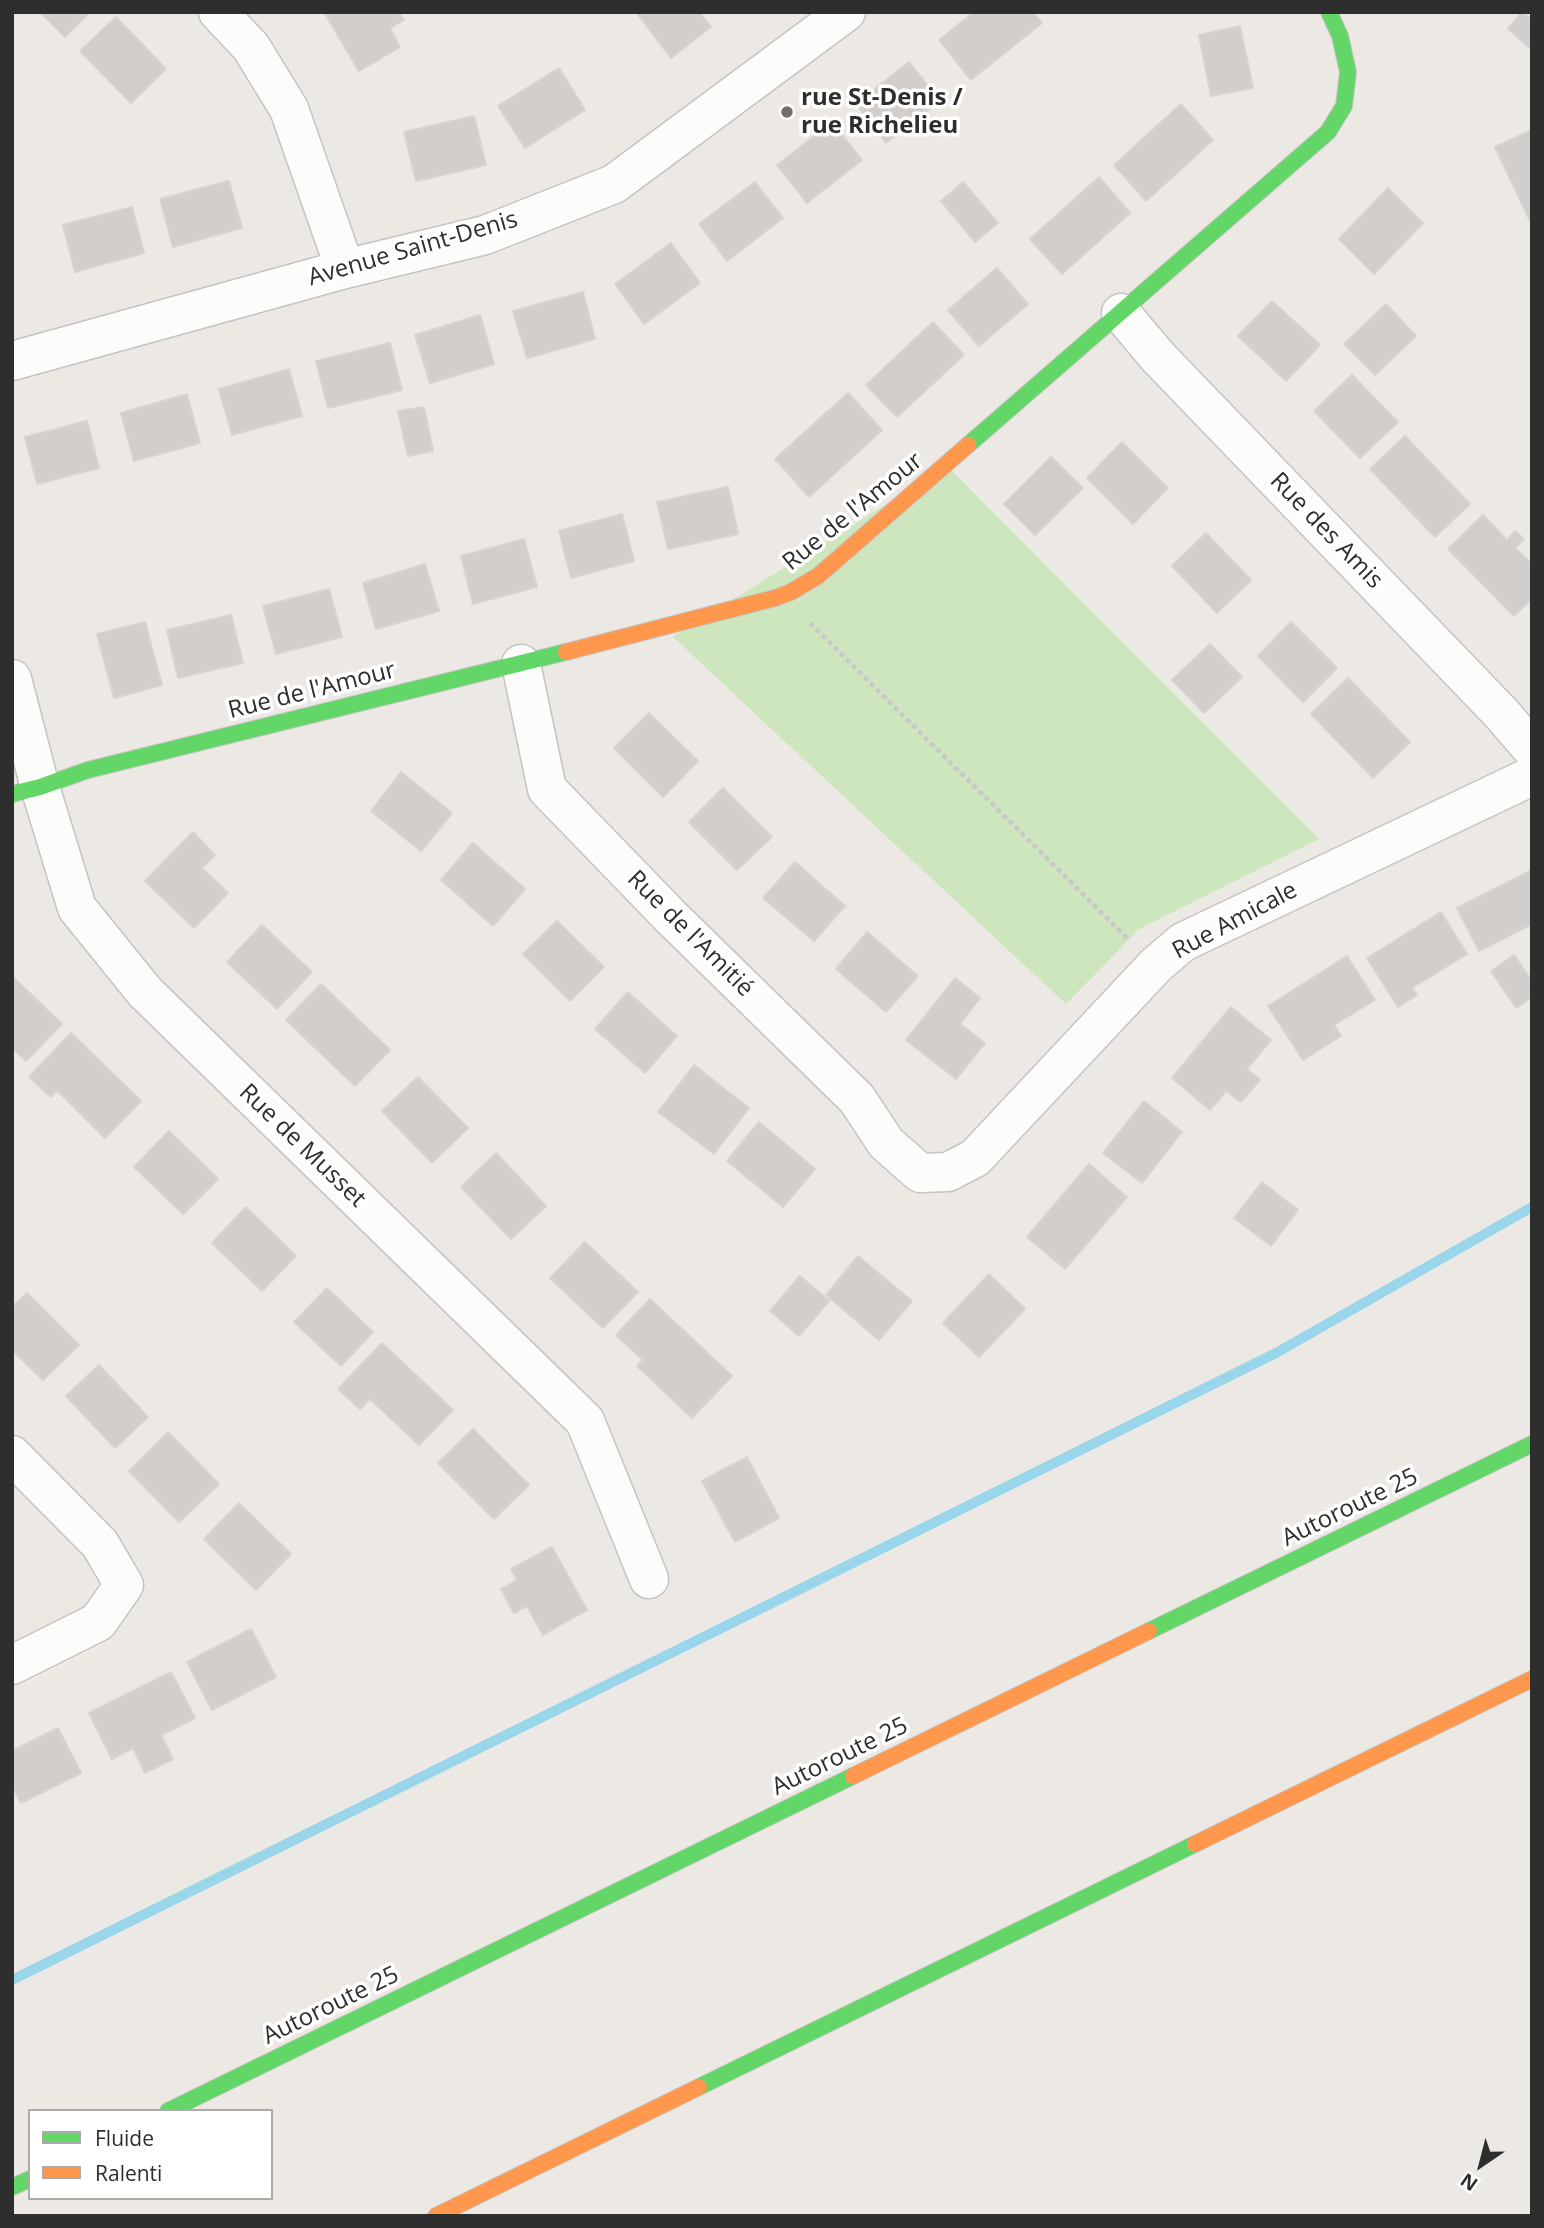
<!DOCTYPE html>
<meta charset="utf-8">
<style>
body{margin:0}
#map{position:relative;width:1544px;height:2228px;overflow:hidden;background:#ece8e4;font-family:"Open Sans",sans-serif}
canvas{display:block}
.frame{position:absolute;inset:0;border:14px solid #2e2e2e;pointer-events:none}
.legend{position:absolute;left:28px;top:2109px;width:245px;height:91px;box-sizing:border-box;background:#fff;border:2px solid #ababab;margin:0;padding:9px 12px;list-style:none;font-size:21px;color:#2e2e2e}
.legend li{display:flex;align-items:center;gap:14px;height:35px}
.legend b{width:35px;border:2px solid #ababab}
.north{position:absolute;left:1446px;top:2130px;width:70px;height:70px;-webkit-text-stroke:5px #fff;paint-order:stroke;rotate:215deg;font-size:19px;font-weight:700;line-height:28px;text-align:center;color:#2e2e2e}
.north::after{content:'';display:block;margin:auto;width:24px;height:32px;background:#2e2e2e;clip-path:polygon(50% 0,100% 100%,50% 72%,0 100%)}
</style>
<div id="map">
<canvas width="1544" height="2228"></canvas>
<div class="frame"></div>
<ul class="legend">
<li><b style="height:9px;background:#63d668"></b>Fluide</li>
<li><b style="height:9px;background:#ff974d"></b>Ralenti</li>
</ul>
<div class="north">N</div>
</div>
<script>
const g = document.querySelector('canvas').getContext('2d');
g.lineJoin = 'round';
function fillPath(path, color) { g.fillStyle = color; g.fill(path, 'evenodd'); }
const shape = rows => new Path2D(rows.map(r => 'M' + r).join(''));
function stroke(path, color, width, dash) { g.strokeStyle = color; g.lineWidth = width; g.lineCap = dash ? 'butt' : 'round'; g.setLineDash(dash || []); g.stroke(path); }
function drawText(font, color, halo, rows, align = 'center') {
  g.font = font + ' "Open Sans",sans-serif'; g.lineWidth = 7; g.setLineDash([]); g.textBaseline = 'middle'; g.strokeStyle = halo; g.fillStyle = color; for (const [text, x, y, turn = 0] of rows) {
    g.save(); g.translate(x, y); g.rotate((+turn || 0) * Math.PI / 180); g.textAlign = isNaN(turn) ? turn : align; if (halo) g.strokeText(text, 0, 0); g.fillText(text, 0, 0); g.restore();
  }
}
fillPath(shape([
 [947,466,1319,839,1139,929,1066,1004,673,637]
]), '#cee6be');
stroke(shape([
 [12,1980,1276,1353,1532,1207]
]), '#99d6ec', 10);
const building = shape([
 [40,12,90,12,65,37,40,12],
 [324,12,399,12,404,20,390,28,400,47,359,71,324,12],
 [636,12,699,12,711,27,671,58,636,12],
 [974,12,1033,12,1042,23,971,80,939,40,974,12],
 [1522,12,1532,20,1532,50,1508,29,1522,12],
 [116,17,166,69,131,103,80,51,116,17],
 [1240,26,1253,88,1211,96,1199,35,1240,26],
 [909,62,940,101,886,143,856,104,909,62],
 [559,68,585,110,525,148,498,106,559,68],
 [1181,104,1213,140,1146,201,1114,165,1181,104],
 [474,116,486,165,416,181,404,132,474,116],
 [832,122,862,160,807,203,777,165,832,122],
 [1532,130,1532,225,1495,147,1532,130],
 [1099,177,1130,213,1062,274,1030,239,1099,177],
 [229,181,242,228,173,247,160,199,229,181],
 [755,182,783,218,727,261,699,224,755,182],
 [963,182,998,223,975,242,941,201,963,182],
 [1388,188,1423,223,1374,274,1339,239,1388,188],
 [132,207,144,253,75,272,63,225,132,207],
 [671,243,700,283,644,324,615,284,671,243],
 [997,268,1028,304,979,346,948,310,997,268],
 [583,292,595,339,527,358,513,311,583,292],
 [1272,301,1320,345,1286,381,1238,336,1272,301],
 [1386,304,1416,336,1375,375,1344,344,1386,304],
 [480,315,494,364,430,383,415,335,480,315],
 [933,322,964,355,897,417,866,385,933,322],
 [390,343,402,390,328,408,316,361,390,343],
 [289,369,302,416,232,435,219,389,289,369],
 [1352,375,1398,422,1360,458,1314,411,1352,375],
 [848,393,882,430,809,497,775,459,848,393],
 [187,394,200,443,134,461,121,413,187,394],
 [424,407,433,451,408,456,398,411,424,407],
 [87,421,99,468,37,484,25,437,87,421],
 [1405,436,1470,504,1435,537,1370,469,1405,436],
 [1122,442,1168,488,1133,524,1087,478,1122,442],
 [1051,457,1083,488,1035,535,1004,504,1051,457],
 [728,487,738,534,668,549,657,502,728,487],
 [622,514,634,561,571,578,559,531,622,514],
 [1483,515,1507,540,1515,531,1524,539,1515,548,1532,564,1532,598,1514,616,1448,549,1483,515],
 [1206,533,1251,580,1217,613,1172,566,1206,533],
 [524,539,537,587,473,604,461,556,524,539],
 [425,564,439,611,376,629,363,583,425,564],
 [329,589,342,637,276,654,263,606,329,589],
 [231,615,243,663,178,678,167,630,231,615],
 [145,622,162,685,114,698,97,634,145,622],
 [1291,622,1337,668,1303,702,1258,656,1291,622],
 [1210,644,1242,677,1204,713,1172,680,1210,644],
 [1348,678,1410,742,1373,778,1311,714,1348,678],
 [649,713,698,761,663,797,614,748,649,713],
 [401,772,452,813,421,851,371,811,401,772],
 [723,788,772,837,737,870,689,822,723,788],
 [193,832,215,855,202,868,228,893,194,928,145,881,193,832],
 [473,843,525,889,493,926,441,880,473,843],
 [795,862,845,906,814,941,763,898,795,862],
 [1532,870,1532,924,1479,951,1457,908,1532,870],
 [1441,912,1467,954,1412,988,1417,995,1398,1007,1367,958,1441,912],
 [557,921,604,967,570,1001,523,954,557,921],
 [262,925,312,972,277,1009,227,962,262,925],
 [867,932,918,976,886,1012,836,969,867,932],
 [1514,955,1532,981,1532,997,1516,1008,1491,971,1514,955],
 [1347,956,1375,1000,1334,1025,1341,1036,1303,1060,1268,1006,1347,956],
 [12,976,62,1024,26,1061,12,1048,12,976],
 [955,978,980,998,960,1024,985,1043,956,1079,906,1040,955,978],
 [321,984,390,1050,355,1086,286,1020,321,984],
 [628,992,677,1036,645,1073,595,1029,628,992],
 [1231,1007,1271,1040,1247,1069,1260,1080,1241,1102,1226,1091,1210,1110,1172,1078,1231,1007],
 [71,1033,141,1101,105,1138,57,1090,51,1097,29,1077,71,1033],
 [694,1065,749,1108,714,1154,658,1112,694,1065],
 [418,1077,468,1128,432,1163,382,1111,418,1077],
 [1144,1101,1182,1132,1142,1183,1103,1153,1144,1101],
 [759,1122,815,1169,783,1207,727,1161,759,1122],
 [169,1131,218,1179,183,1214,134,1167,169,1131],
 [496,1153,546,1206,511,1239,461,1187,496,1153],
 [1089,1164,1127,1197,1065,1269,1027,1237,1089,1164],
 [1262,1182,1298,1210,1271,1246,1234,1218,1262,1182],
 [246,1207,296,1256,262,1291,212,1243,246,1207],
 [585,1242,638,1292,603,1328,550,1278,585,1242],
 [858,1256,912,1301,879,1340,826,1295,858,1256],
 [989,1274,1025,1309,979,1357,943,1323,989,1274],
 [800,1276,829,1301,799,1336,770,1311,800,1276],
 [327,1288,373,1332,341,1366,294,1322,327,1288],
 [27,1293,79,1345,43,1380,12,1350,12,1307,27,1293],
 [650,1299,732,1376,692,1418,637,1366,643,1360,616,1335,650,1299],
 [382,1343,453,1410,419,1445,370,1399,360,1409,338,1389,382,1343],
 [99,1365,148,1417,115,1448,66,1396,99,1365],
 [473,1429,529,1485,494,1519,438,1463,473,1429],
 [168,1432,219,1484,179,1522,129,1471,168,1432],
 [747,1457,779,1518,735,1542,702,1481,747,1457],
 [239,1503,291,1554,256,1590,204,1539,239,1503],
 [552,1547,587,1610,543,1635,527,1606,514,1613,501,1589,517,1580,511,1569,552,1547],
 [251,1629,276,1677,212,1710,187,1662,251,1629],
 [171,1672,195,1718,161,1735,173,1759,145,1773,133,1748,112,1759,89,1713,171,1672],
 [58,1728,81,1773,21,1803,12,1785,12,1751,58,1728]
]);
fillPath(building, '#d1cecb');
stroke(building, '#d7d4d0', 2);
const street = shape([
 [218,12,251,47,289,109,345,269],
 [1121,313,1158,357,1501,713,1532,749],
 [12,361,345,269,485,235,614,184,846,12],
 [521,664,547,789,671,917,857,1099,886,1143,920,1173,948,1172,975,1158,1156,965,1183,942,1532,776],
 [12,679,40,787,77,908,145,992,585,1421,649,1579],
 [12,1455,100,1544,124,1585,98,1622,12,1665]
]);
const fast = shape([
 [968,445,1328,132,1344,106,1348,72,1340,36,1329,12],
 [12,794,40,787,88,770,566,652],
 [1149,1631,1532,1444],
 [699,2087,1195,1844],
 [168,2111,853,1776],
 [12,2187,30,2179]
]);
const slow = shape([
 [566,652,775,598,791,592,818,576,968,445],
 [853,1776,1149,1631],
 [1195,1844,1532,1679],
 [436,2216,699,2087]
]);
stroke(street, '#c5c4c5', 41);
stroke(fast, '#c5c4c5', 18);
stroke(slow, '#c5c4c5', 18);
stroke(shape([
 [810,623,1129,940]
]), '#c9c9c8', 4.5, [5, 3.5]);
stroke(street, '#fcfcfb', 38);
stroke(fast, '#63d668', 16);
stroke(slow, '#ff974d', 16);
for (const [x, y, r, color] of [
 [787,112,7,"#706f6e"]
]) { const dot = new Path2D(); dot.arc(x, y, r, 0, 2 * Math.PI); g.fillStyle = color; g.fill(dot); stroke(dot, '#fff', 2.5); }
drawText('bold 24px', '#2e2e2e', '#fff', [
 ["rue St-Denis /",801,98],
 ["rue Richelieu",801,126]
], 'left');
drawText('24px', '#2e2e2e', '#fff', [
 ["Avenue Saint-Denis",413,249,-16],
 ["Rue de l'Amour",853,512,-39],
 ["Rue des Amis",1326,531,46],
 ["Rue de l'Amour",312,691,-14],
 ["Rue Amicale",1235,921,-28],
 ["Rue de l'Amitié",690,934,45],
 ["Rue de Musset",302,1146,44],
 ["Autoroute 25",1350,1508,-26],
 ["Autoroute 25",840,1757,-26],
 ["Autoroute 25",331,2006,-26]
]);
</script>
